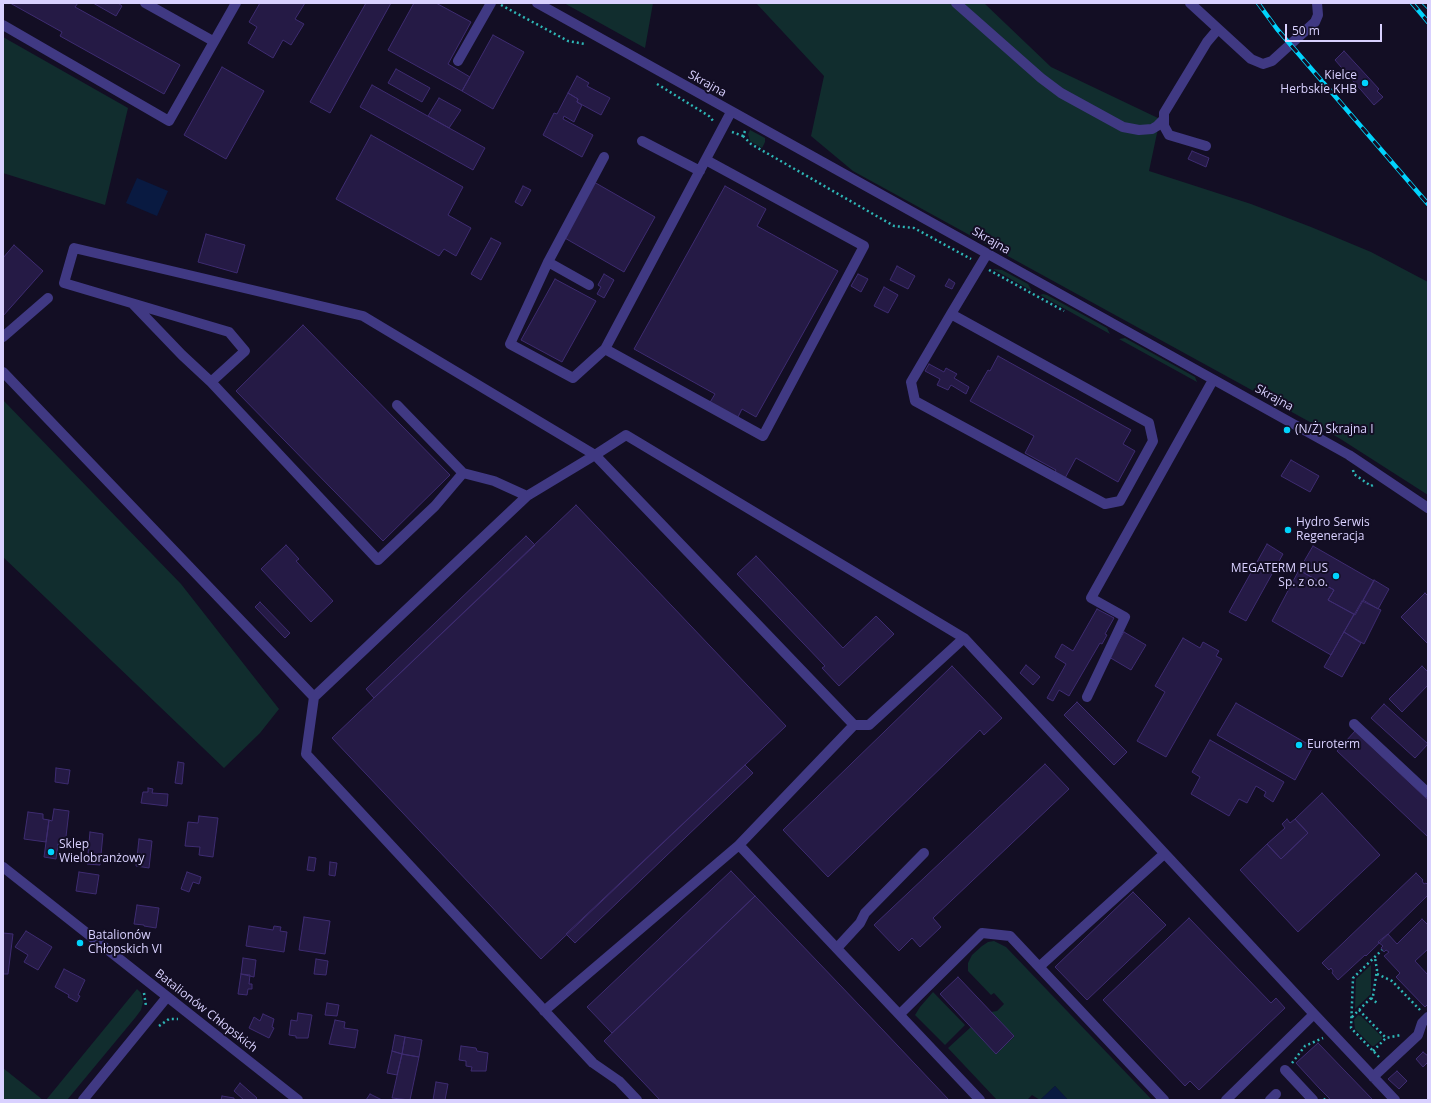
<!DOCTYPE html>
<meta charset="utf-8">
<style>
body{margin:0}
#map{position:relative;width:1431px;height:1103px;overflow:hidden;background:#130e24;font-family:"Open Sans",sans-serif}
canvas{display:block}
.frame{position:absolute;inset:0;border:4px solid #d9d1ff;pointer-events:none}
.scale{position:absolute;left:1285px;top:24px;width:97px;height:18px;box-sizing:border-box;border:2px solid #d9d1ff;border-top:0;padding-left:5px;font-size:12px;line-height:14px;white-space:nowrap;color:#d9d1ff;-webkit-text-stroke:3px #130e24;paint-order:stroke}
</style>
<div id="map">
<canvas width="1431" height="1103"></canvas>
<div class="frame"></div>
<div class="scale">50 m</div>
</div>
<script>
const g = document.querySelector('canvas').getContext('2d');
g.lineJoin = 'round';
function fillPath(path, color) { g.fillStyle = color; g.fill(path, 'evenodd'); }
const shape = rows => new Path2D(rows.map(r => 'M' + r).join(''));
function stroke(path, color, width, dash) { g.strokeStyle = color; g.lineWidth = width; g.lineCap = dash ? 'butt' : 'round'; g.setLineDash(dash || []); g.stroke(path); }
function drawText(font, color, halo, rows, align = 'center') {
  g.font = font + ' "Open Sans",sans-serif'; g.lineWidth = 4; g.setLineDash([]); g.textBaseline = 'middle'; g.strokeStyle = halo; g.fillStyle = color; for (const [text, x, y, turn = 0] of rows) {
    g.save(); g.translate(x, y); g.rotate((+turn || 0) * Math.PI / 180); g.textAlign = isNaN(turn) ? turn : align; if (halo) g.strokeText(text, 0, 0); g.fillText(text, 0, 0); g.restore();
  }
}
fillPath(shape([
 [564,3,653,3,645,48],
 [756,3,984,3,1051,67,1160,119,1149,171,1251,204,1311,227,1371,252,1428,282,1428,495,1339,438,853,171,811,136,824,76],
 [3,37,128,108,105,205,3,173],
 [750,130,765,138,765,142,762,148,750,141,748,134],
 [993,269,1002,270,1028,284,1032,291],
 [1043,294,1047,295,1107,328,1110,334,1040,295],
 [1125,338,1195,377,1197,382,1119,339],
 [3,400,181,584,279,709,260,733,224,768,3,557],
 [994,941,1006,947,1152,1100,1068,1100,1055,1086,1040,1100,1032,1095,1027,1100,997,1100,948,1048,971,1027,996,1053,1014,1037,991,1012,997,1011,1004,1004,994,993,991,995,968,971,968,963,972,955,982,946,988,942],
 [1371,965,1371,994,1355,1009,1356,979],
 [137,989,141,993,143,1002,141,1010,135,1018,67,1100,46,1100],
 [933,992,965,1025,945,1045,915,1015,920,1007],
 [1358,1015,1361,1016,1382,1037,1382,1039,1374,1046,1372,1046,1355,1029,1354,1020],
 [3,1068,43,1100,3,1100]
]), '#112d2e');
fillPath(shape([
 [137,178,168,191,157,216,126,203],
 [1055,1086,1068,1100,1040,1100]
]), '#091a41');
const building = shape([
 [10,3,78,3,75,7,180,65,164,94,60,36,62,32,10,3],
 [93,3,118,3,122,6,116,16,93,3],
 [260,3,305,3,295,19,304,24,291,45,283,40,273,58,248,43,257,27,249,22,260,3],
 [366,3,391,3,330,113,310,102,366,3],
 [414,3,436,3,471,22,448,64,470,77,462,91,388,50,414,3],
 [493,35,524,52,493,109,462,91,493,35],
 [1344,51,1379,89,1377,91,1383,97,1374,105,1335,60,1344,51],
 [222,67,264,91,226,159,184,135,222,67],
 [396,69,430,88,422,102,388,83,396,69],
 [577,76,589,83,587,86,610,98,601,115,577,102,578,99,568,93,577,76],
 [372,85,485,148,473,170,360,107,372,85],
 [568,93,578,99,577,102,582,105,574,122,564,116,563,119,593,135,582,157,543,135,554,113,557,114,568,93],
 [439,98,461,110,449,128,428,116,439,98],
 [371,135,463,187,448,215,471,228,456,256,444,249,439,256,336,199,371,135],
 [1192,151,1209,158,1206,167,1188,159,1192,151],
 [594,182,655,217,624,272,563,237,594,182],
 [523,186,531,190,522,206,515,202,523,186],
 [725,186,766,209,757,226,838,271,756,417,742,409,737,419,709,404,715,394,634,349,725,186],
 [206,234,245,245,237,273,198,262,206,234],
 [491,238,501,243,481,280,471,274,491,238],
 [14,245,43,271,3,316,3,258,14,245],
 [897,266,915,276,908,289,890,280,897,266],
 [604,274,614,280,604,298,597,294,601,287,598,285,604,274],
 [858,274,868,279,861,292,851,286,858,274],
 [555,279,596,301,562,362,521,340,555,279],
 [949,279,955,283,952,289,945,286,949,279],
 [884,287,898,295,888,313,874,306,884,287],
 [303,325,450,475,383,541,236,391,303,325],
 [998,356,1131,430,1123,444,1135,451,1118,482,1076,458,1064,480,1054,474,1056,470,1025,453,1034,436,970,401,988,370,990,371,998,356],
 [929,364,944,372,946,368,957,374,954,378,969,387,966,394,951,385,948,390,937,385,940,379,925,371,929,364],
 [1291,460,1319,476,1310,492,1281,476,1291,460],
 [576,505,786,726,541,959,332,738,576,505],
 [526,536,535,545,374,698,366,689,526,536],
 [1267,544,1283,554,1246,621,1229,612,1267,544],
 [286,545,299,559,296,561,333,601,311,622,261,569,286,545],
 [1313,546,1374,581,1355,615,1328,600,1334,590,1299,570,1313,546],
 [756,556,843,648,876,616,894,634,839,686,822,668,825,666,737,574,756,556],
 [1299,570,1334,590,1328,600,1354,614,1331,655,1272,621,1299,570],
 [1374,580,1389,589,1378,609,1363,600,1374,580],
 [1425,593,1428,596,1428,644,1401,617,1425,593],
 [1362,601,1381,610,1364,644,1344,632,1362,601],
 [260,602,290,633,285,638,255,607,260,602],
 [1097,609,1114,618,1105,634,1107,635,1102,644,1100,643,1069,696,1059,690,1053,701,1047,698,1066,664,1055,657,1062,644,1073,651,1097,609],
 [1124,632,1146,645,1131,670,1109,657,1124,632],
 [1344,632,1361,643,1342,677,1324,667,1344,632],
 [1183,638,1200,648,1203,642,1219,651,1216,656,1222,659,1166,757,1137,741,1165,692,1155,686,1183,638],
 [1026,665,1040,677,1033,685,1020,673,1026,665],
 [952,666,1002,718,984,735,980,730,828,877,783,830,952,666],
 [1422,666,1428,672,1428,685,1402,712,1389,699,1422,666],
 [1077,702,1127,752,1114,765,1064,715,1077,702],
 [1236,703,1313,747,1295,780,1217,735,1236,703],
 [1384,704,1428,744,1415,758,1371,718,1384,704],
 [1355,731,1428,800,1428,837,1337,751,1355,731],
 [1210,740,1284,782,1273,802,1264,796,1266,792,1256,786,1247,803,1239,799,1229,816,1191,794,1200,777,1192,772,1210,740],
 [178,762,184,763,182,784,175,783,178,762],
 [1045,764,1069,789,933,918,941,927,920,947,912,938,899,951,874,925,1045,764],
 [745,765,753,773,575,943,566,934,745,765],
 [56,768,70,770,68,784,55,782,56,768],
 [148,788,153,789,152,793,168,794,167,806,141,803,143,792,148,792,148,788],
 [1322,793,1380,855,1298,932,1240,870,1267,844,1281,859,1308,833,1295,819,1322,793],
 [54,809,69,811,65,845,58,844,56,859,44,857,49,820,52,821,54,809],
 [28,812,43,814,43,819,49,820,46,842,24,839,28,812],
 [199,816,218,818,213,857,199,855,200,847,185,846,188,822,198,823,199,816],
 [1287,819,1290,823,1295,819,1308,833,1281,859,1267,844,1285,828,1282,824,1287,819],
 [90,832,103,834,100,865,87,864,90,832],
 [139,839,152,841,149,868,136,866,139,839],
 [309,857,316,858,314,871,307,870,309,857],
 [330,862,337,863,335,876,329,875,330,862],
 [731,871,755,896,612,1033,587,1007,731,871],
 [79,872,99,875,96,894,76,891,79,872],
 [187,872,201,877,199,884,193,882,189,892,181,889,187,872],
 [1416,873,1423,880,1422,881,1424,884,1426,883,1428,885,1428,895,1366,956,1365,955,1338,980,1332,973,1333,971,1331,968,1329,970,1322,963,1416,873],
 [1133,892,1166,925,1087,1000,1055,967,1133,892],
 [755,896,881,1028,949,1100,660,1100,604,1041,755,896],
 [137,905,159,908,156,928,144,926,144,925,134,924,137,905],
 [304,917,330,921,325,954,299,950,304,917],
 [1189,918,1271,1003,1276,998,1285,1008,1199,1090,1190,1081,1185,1086,1103,1000,1189,918],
 [1422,919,1428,925,1428,949,1415,961,1428,975,1428,1004,1425,1007,1396,977,1400,973,1384,956,1389,952,1386,950,1384,952,1381,948,1383,946,1378,942,1388,934,1397,944,1422,919],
 [249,926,273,930,274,926,281,927,280,931,287,932,284,952,246,946,249,926],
 [26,931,52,947,38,970,24,962,28,955,15,947,26,931],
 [3,933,13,934,8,974,3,974,3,933],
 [243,958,256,960,254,977,241,974,243,958],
 [316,959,328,961,326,975,314,974,316,959],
 [64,969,85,980,78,995,80,996,77,1002,68,997,69,995,55,987,64,969],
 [241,974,250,975,249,984,252,984,252,989,248,989,247,995,238,994,241,974],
 [958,977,1014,1036,996,1054,940,994,958,977],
 [327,1003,339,1005,337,1016,325,1015,327,1003],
 [298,1013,312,1015,308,1038,296,1038,296,1036,289,1035,291,1020,297,1021,298,1013],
 [263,1014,274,1019,272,1027,274,1028,269,1038,249,1028,254,1017,260,1021,263,1014],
 [335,1020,345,1022,344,1028,358,1030,355,1048,329,1044,335,1020],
 [395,1035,405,1037,402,1054,392,1051,395,1035],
 [405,1037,422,1040,419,1057,402,1054,405,1037],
 [1318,1043,1373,1100,1331,1100,1319,1088,1296,1063,1318,1043],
 [461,1046,476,1048,477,1051,488,1053,486,1071,471,1071,472,1067,466,1066,466,1061,459,1060,461,1046],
 [392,1051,402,1054,397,1075,387,1073,392,1051],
 [1423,1052,1428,1056,1428,1062,1423,1067,1416,1059,1423,1052],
 [402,1054,419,1057,410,1100,392,1098,402,1054],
 [1397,1071,1407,1081,1399,1089,1388,1079,1397,1071],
 [436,1082,448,1084,445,1100,433,1100,436,1082],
 [240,1083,257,1098,255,1100,244,1100,234,1091,240,1083],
 [370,1094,382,1100,366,1100,370,1094],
 [222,1096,234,1098,234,1100,221,1100,222,1096]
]);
fillPath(building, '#251a45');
stroke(building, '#3e2c71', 1);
stroke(shape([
 [501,5,568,41,585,44],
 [657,84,709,116,714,122],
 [732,132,743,136,745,131],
 [743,136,751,144,894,226,914,228,971,259],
 [989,270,1064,311],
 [1353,470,1354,474,1371,486,1375,484],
 [1377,974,1392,981,1420,1010],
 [144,993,146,1006],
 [1371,998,1377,1003],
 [1359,1010,1386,1038],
 [1352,1017,1373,996,1377,970,1375,958],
 [159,1026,169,1019,178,1019],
 [1373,1051,1386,1038,1401,1035],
 [1379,1057,1351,1028,1353,978,1382,950],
 [1292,1063,1305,1046,1323,1038],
 [1324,1100,1326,1098,1328,1100]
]), '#2eb6b6', 2.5, [2, 3]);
stroke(shape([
 [145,3,213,41],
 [537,3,1349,455,1428,508],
 [956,3,1041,78,1061,93,1123,127,1139,130,1152,129,1157,126,1164,119],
 [1190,3,1251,59,1263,64,1272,61,1315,22,1318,15,1317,3],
 [3,25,169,121,236,3],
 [458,61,491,3],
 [642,141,700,171],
 [1206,146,1169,135,1164,126,1164,113,1207,42,1218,29],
 [604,157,548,262,510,344,573,378,605,349],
 [706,160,864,246,763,436,605,349,731,112],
 [548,262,589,285],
 [133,304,182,355,211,382],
 [951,314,1149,423,1153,441,1120,501,1105,504,915,401,911,382,951,314,987,254],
 [3,337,48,298],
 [3,372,314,697],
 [397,405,463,473,494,481,527,496],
 [463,473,435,506,378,560,211,382,245,351,229,332,64,283,74,248,363,316,595,455,626,435,964,638,1314,1014,1226,1100],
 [1087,697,1125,617,1091,598,1213,380],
 [1354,724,1428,793],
 [854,725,869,725,964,638],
 [3,867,298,1100],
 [837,948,860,923,865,913,924,853],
 [1039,967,1164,854],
 [544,1011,739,845],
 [900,1014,982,933,1010,936,1164,1100],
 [1314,1014,1395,1100],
 [1285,1070,1313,1100],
 [1373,1077,1418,1035,1422,1023,1428,1017],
 [83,1100,167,997],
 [637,1100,619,1081,593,1063,306,754,314,697,527,496,595,455,854,725,739,845,980,1100],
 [1270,1100,1276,1094]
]), '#403983', 10);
const rail = shape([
 [1258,3,1277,29,1428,204],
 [1412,3,1428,22],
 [1424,3,1428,7]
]);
stroke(rail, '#00d3fc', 4.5);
stroke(rail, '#130e24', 3, [9]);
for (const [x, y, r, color] of [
 [1365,83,4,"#00d3fc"],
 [1287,430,4,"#00d3fc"],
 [1288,530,4,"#00d3fc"],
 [1336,576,4,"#00d3fc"],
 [1299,745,4,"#00d3fc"],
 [51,852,4,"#00d3fc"],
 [80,943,4,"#00d3fc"]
]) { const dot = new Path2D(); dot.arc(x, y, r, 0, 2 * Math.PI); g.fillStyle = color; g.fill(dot); stroke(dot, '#130e24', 1.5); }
drawText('12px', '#d9d1ff', '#130e24', [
 ["Kielce",1357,76,"right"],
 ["Herbskie KHB",1357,90,"right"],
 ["(N/Ż) Skrajna I",1295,430],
 ["Hydro Serwis",1296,523],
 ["Regeneracja",1296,537],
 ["MEGATERM PLUS",1328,569,"right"],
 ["Sp. z o.o.",1328,583,"right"],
 ["Euroterm",1307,745],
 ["Sklep",59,845],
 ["Wielobranżowy",59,859],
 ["Batalionów",88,936],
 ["Chłopskich VI",88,950]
], 'left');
drawText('12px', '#d9d1ff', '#130e24', [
 ["Skrajna",707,84,29],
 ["Skrajna",991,241,30],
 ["Skrajna",1274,398,29],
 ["Batalionów Chłopskich",206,1011,38]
]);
</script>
